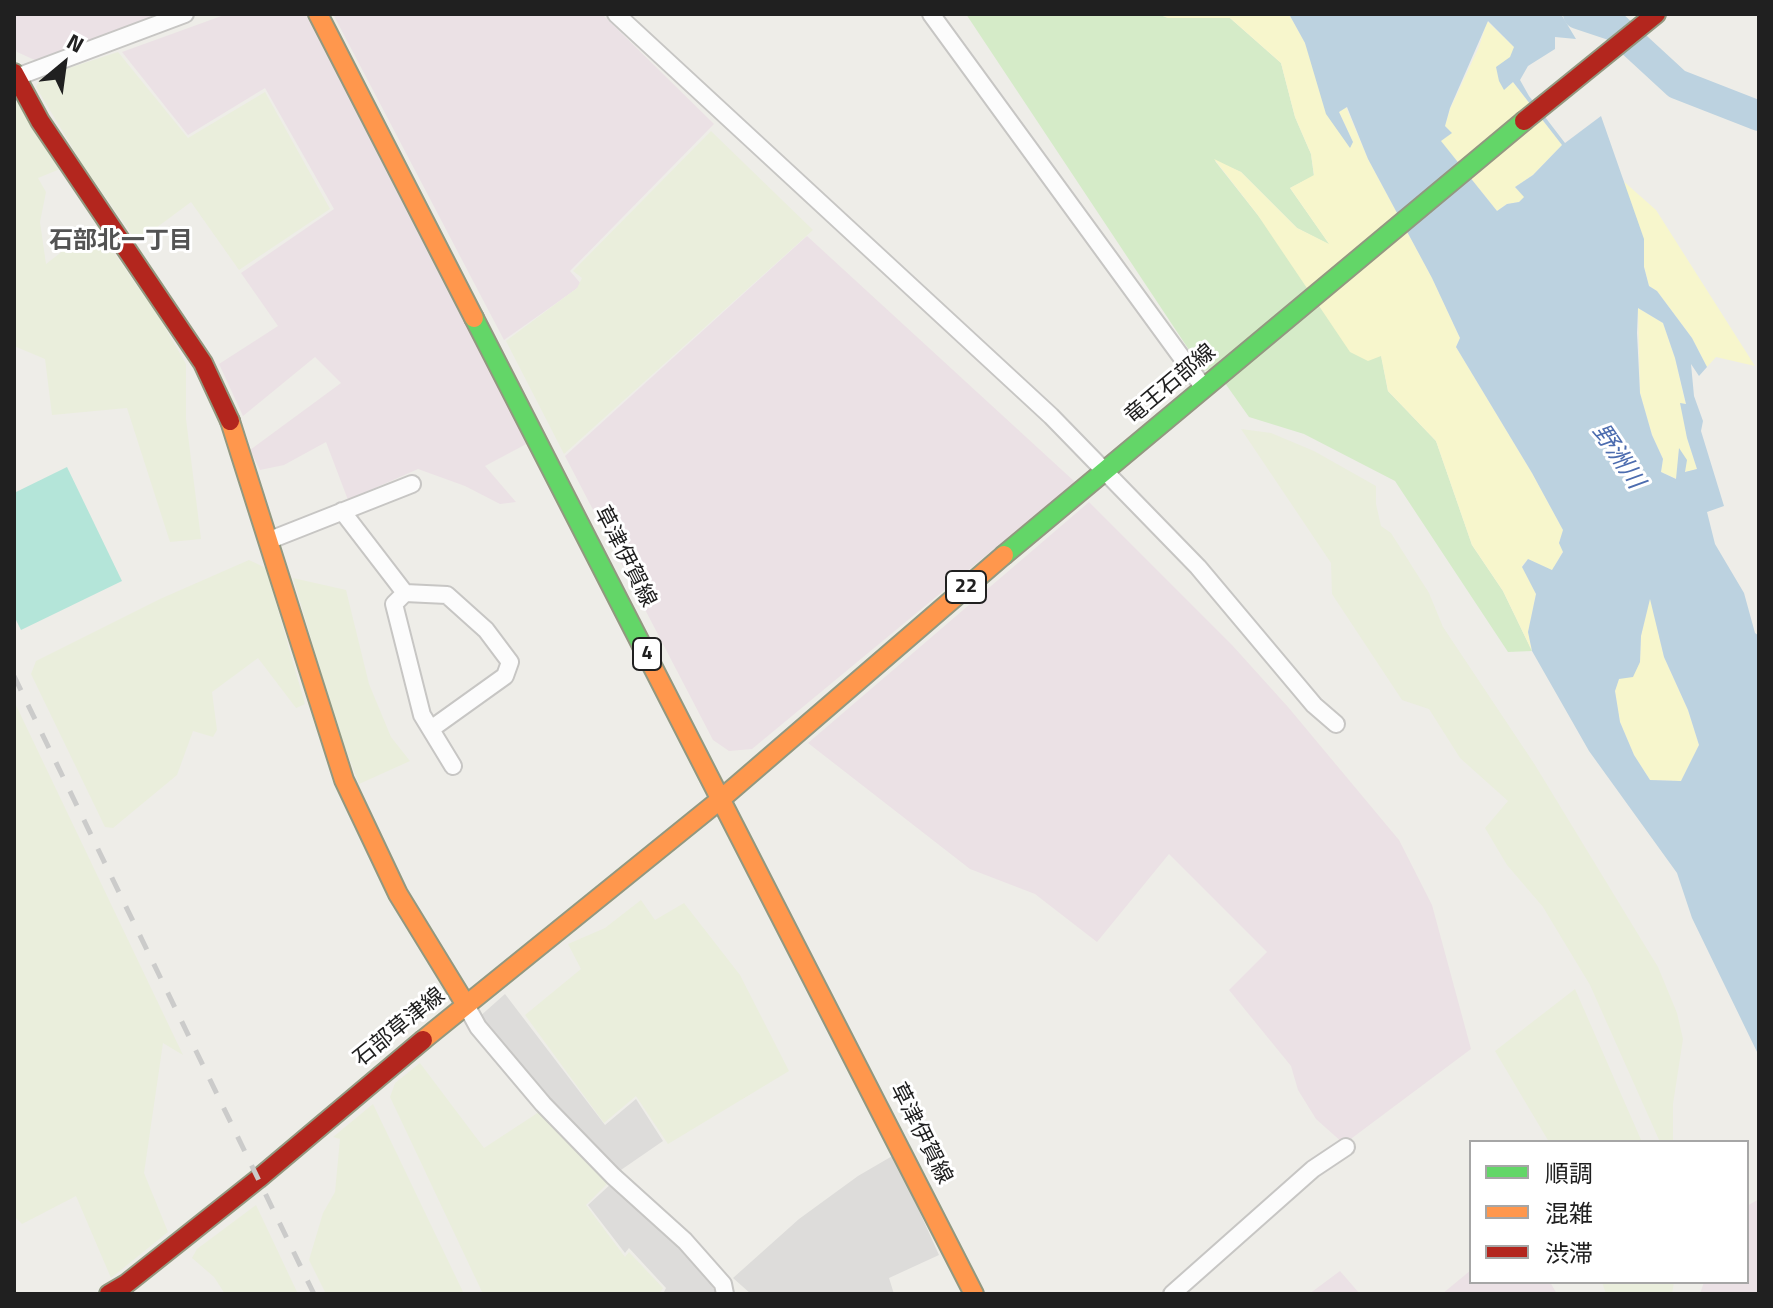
<!DOCTYPE html>
<meta charset="utf-8">
<style>
body{margin:0}
#map{position:relative;width:1773px;height:1308px;overflow:hidden;background:#eeede8;font-family:"Titillium Web","Noto Sans JP",sans-serif}
canvas{display:block}
.frame{position:absolute;inset:0;border:16px solid #202020;pointer-events:none}
.legend{position:absolute;left:1469px;top:1140px;width:280px;height:144px;box-sizing:border-box;background:#fff;border:2px solid #a6a6a6;margin:0;padding:10px 14px;list-style:none;font-size:24px;color:#202020}
.legend li{display:flex;align-items:center;gap:16px;height:40px}
.legend b{width:40px;border:2px solid #a6a6a6}
.north{position:absolute;left:24px;top:24px;width:80px;height:80px;-webkit-text-stroke:6px #fff;paint-order:stroke;rotate:29deg;font-size:22px;font-weight:700;line-height:32px;text-align:center;color:#202020}
.north::after{content:'';display:block;margin:auto;width:28px;height:36px;background:#202020;clip-path:polygon(50% 0,100% 100%,50% 72%,0 100%)}
</style>
<div id="map">
<canvas width="1773" height="1308"></canvas>
<div class="frame"></div>
<ul class="legend">
<li><b style="height:10px;background:#63d668"></b>順調</li>
<li><b style="height:10px;background:#ff974d"></b>混雑</li>
<li><b style="height:10px;background:#b3261e"></b>渋滞</li>
</ul>
<div class="north">N</div>
</div>
<script>
const g = document.querySelector('canvas').getContext('2d');
g.lineJoin = 'round';
function fillPath(path, color) { g.fillStyle = color; g.fill(path, 'evenodd'); }
const shape = rows => new Path2D(rows.map(r => 'M' + r).join(''));
function stroke(path, color, width, dash) { g.strokeStyle = color; g.lineWidth = width; g.lineCap = dash ? 'butt' : 'round'; g.setLineDash(dash || []); g.stroke(path); }
function drawText(font, color, halo, rows, align = 'center') {
  g.font = font + ' "Titillium Web","Noto Sans JP",sans-serif'; g.lineWidth = 6; g.setLineDash([]); g.textBaseline = 'middle'; g.strokeStyle = halo; g.fillStyle = color; for (const [text, x, y, turn = 0] of rows) {
    g.save(); g.translate(x, y); g.rotate((+turn || 0) * Math.PI / 180); g.textAlign = isNaN(turn) ? turn : align; if (halo) g.strokeText(text, 0, 0); g.fillText(text, 0, 0); g.restore();
  }
}
fillPath(shape([
 [505,994,605,1125,636,1099,663,1141,618,1172,574,1131,478,1018],
 [894,1155,939,1255,889,1278,894,1294,751,1294,733,1278,799,1219,858,1176],
 [613,1182,662,1227,702,1269,717,1294,663,1294,666,1288,629,1248,625,1253,588,1205]
]), '#dddcda');
fillPath(shape([
 [14,14,163,14,37,61,17,52,14,43],
 [227,14,310,14,530,442,485,466,516,502,500,504,465,486,418,469,348,500,326,442,284,465,260,470,250,450,341,383,315,357,243,416,219,364,278,326,241,273,334,209,265,88,188,135,122,52],
 [333,14,602,14,714,124,570,271,582,285,504,340],
 [807,236,1075,482,752,749,729,751,713,740,565,456],
 [1089,502,1232,645,1288,707,1399,840,1432,905,1471,1049,1344,1144,1316,1119,1298,1090,1291,1066,1229,990,1267,952,1169,854,1097,942,1035,894,970,869,808,743],
 [1759,1199,1759,1294,1700,1294,1704,1282,1747,1282,1747,1206],
 [1471,1270,1471,1282,1550,1282,1557,1294,1442,1294],
 [1340,1271,1360,1294,1309,1294]
]), '#ebe1e5');
fillPath(shape([
 [118,52,188,138,265,92,330,209,239,270,191,202,137,242,81,162,36,87,41,77],
 [14,100,21,105,60,169,38,178,46,192,40,222,46,264,95,226,159,317,186,364,186,419,201,539,170,542,127,408,52,415,45,359,14,346],
 [711,131,813,230,564,454,506,341,577,288,582,278,573,271],
 [1241,429,1271,433,1314,451,1376,486,1376,504,1381,526,1391,533,1429,593,1443,627,1535,765,1658,967,1677,1013,1683,1039,1673,1104,1673,1142,1660,1142,1590,985,1543,907,1507,865,1485,828,1508,801,1460,758,1429,709,1402,700,1332,594,1331,563],
 [249,560,266,568,305,704,296,708,258,658,212,692,217,730,213,737,193,731,177,775,113,828,105,827,31,674,36,661,160,599],
 [293,578,346,590,369,684,391,737,410,761,359,784,337,726],
 [14,701,183,1055,163,1043,144,1173,168,1232,111,1278,76,1196,22,1224,14,1216],
 [641,900,655,920,684,903,740,975,789,1071,668,1144,636,1096,604,1123,525,1015,581,969,568,944,605,928],
 [1575,989,1642,1142,1549,1142,1495,1051],
 [420,1063,484,1148,539,1112,608,1183,586,1205,625,1257,629,1252,663,1288,659,1294,483,1294,390,1097,395,1083],
 [373,1104,464,1294,326,1294,309,1260,323,1213,335,1192,340,1139,333,1137],
 [256,1205,298,1294,225,1294,214,1277,192,1258,197,1249],
 [1602,1282,1674,1282,1672,1294,1606,1294]
]), '#eaeedc');
fillPath(shape([
 [966,14,1158,14,1168,18,1230,18,1281,63,1295,117,1311,154,1314,176,1290,188,1330,245,1297,228,1241,172,1215,161,1257,214,1381,355,1388,391,1436,441,1472,545,1503,591,1532,651,1508,652,1395,481,1304,434,1249,417,1215,369,1203,371]
]), '#d5ebc8');
fillPath(shape([
 [1158,14,1289,14,1305,43,1317,75,1353,142,1339,112,1346,107,1368,159,1432,278,1460,338,1456,347,1532,473,1563,530,1559,543,1563,551,1552,571,1528,559,1522,566,1536,594,1528,632,1532,651,1503,591,1472,545,1436,441,1388,391,1381,356,1368,361,1350,352,1257,214,1214,159,1241,172,1297,228,1329,244,1290,188,1314,175,1311,154,1295,117,1281,63,1230,18,1168,18],
 [1487,21,1514,47,1505,89,1513,82,1562,145,1533,175,1515,187,1525,197,1519,202,1507,204,1497,211,1440,141,1451,133,1445,126,1450,109,1479,47],
 [1622,180,1656,210,1755,366,1716,357,1707,367,1692,338,1657,291,1649,286],
 [1638,308,1663,323,1675,358,1686,405,1681,403,1687,438,1697,469,1685,472,1679,450,1677,479,1661,472,1663,459,1652,435,1640,393],
 [1650,597,1664,657,1688,710,1699,745,1681,781,1650,780,1634,755,1620,722,1615,691,1619,679,1640,662,1641,636]
]), '#f7f6cc');
fillPath(shape([
 [67,467,122,581,21,630,14,616,14,493]
]), '#b4e5d9');
fillPath(shape([
 [1289,14,1561,14,1576,39,1555,37,1555,49,1528,66,1520,80,1529,96,1565,143,1601,116,1644,239,1644,267,1649,286,1657,291,1692,338,1707,367,1699,376,1691,364,1694,396,1703,421,1701,431,1724,506,1707,512,1715,544,1744,593,1755,633,1759,636,1759,1056,1692,918,1677,873,1589,751,1532,651,1528,632,1536,594,1522,567,1528,559,1552,570,1563,552,1559,543,1563,530,1532,473,1456,347,1460,338,1432,278,1368,159,1347,107,1339,112,1353,142,1350,148,1326,114,1305,43],
 [1488,21,1514,47,1510,57,1496,67,1499,81,1504,90,1513,82,1562,145,1533,175,1515,187,1524,197,1519,202,1507,204,1497,211,1441,141,1452,133,1445,126,1450,108],
 [1638,308,1663,323,1675,358,1686,404,1680,403,1687,438,1697,469,1685,472,1687,460,1679,448,1676,479,1661,472,1663,459,1652,435,1640,393,1637,333],
 [1650,599,1664,657,1688,710,1699,745,1681,781,1650,780,1634,755,1620,722,1615,691,1619,679,1633,677,1640,662,1641,636]
]), '#bcd2e0');
stroke(shape([
 [1578,14,1614,26,1677,84,1759,116]
]), '#bcd2e0', 30);
const street = shape([
 [616,14,1051,416,1198,567,1314,705,1336,724],
 [931,14,1204,388],
 [14,78,185,14],
 [342,511,405,593,394,604,422,715,453,766],
 [270,540,412,484],
 [405,593,447,595,486,630,510,662,505,676,431,729],
 [466,1005,478,1027,543,1104,613,1176,685,1241,723,1284,725,1294],
 [1172,1294,1313,1169,1346,1147]
]);
const fast = shape([
 [474,318,642,646],
 [1004,555,1524,121]
]);
const slow = shape([
 [318,14,474,318],
 [230,421,344,780,398,894,466,1005],
 [642,646,974,1294],
 [721,799,1004,555],
 [423,1040,721,799]
]);
const jam = shape([
 [14,73,40,121,203,363,230,421],
 [1524,121,1656,14],
 [109,1294,126,1284,258,1179,423,1040]
]);
stroke(street, '#c7c6c4', 20);
stroke(fast, '#929880', 22);
stroke(slow, '#929880', 22);
stroke(jam, '#929880', 22);
stroke(street, '#fcfcfc', 16);
stroke(fast, '#63d668', 18);
stroke(slow, '#ff974d', 18);
stroke(jam, '#b3261e', 18);
stroke(shape([
 [14,676,314,1294]
]), '#cbcbca', 5, [16, 16]);
for (const [x, y, w] of [
 [966,587,40],
 [647,654,28]
]) { const box = new Path2D(); box.roundRect(x - w / 2, y - 16, w, 32, 6); g.fillStyle = '#fff'; g.fill(box); stroke(box, '#202020', 2); }
drawText('bold 20px', '#202020', null, [
 ["22",966,587],
 ["4",647,654]
]);
drawText('22px', '#202020', '#fff', [
 ["竜王石部線",1171,385,-40],
 ["草津伊賀線",624,557,63],
 ["石部草津線",400,1028,-39],
 ["草津伊賀線",920,1134,63]
]);
drawText('bold 24px', '#535353', '#fff', [
 ["石部北一丁目",121,242]
]);
drawText('italic 24px', '#4c6caf', '#fff', [
 ["野洲川",1617,457,56]
]);
</script>
